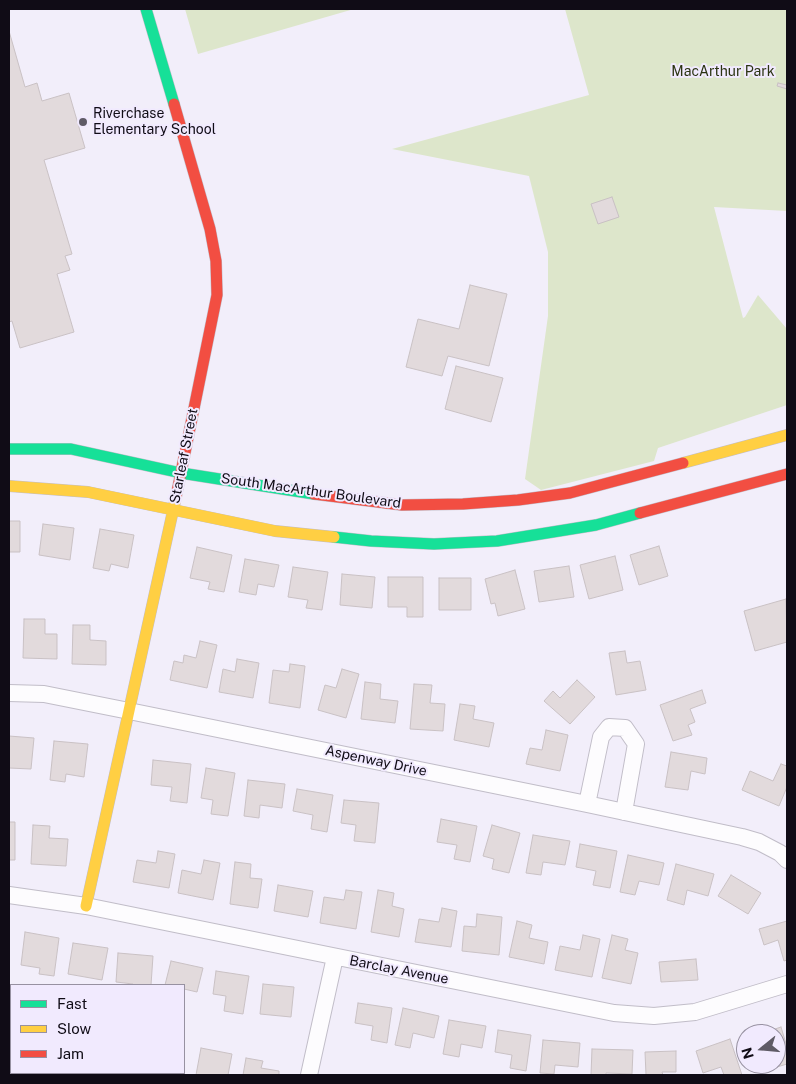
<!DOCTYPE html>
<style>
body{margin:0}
#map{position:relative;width:796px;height:1084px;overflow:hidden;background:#f2eefa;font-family:"Public Sans",sans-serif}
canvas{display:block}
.frame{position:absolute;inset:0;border:10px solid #100c16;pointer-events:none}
.legend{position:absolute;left:10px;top:984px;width:175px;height:90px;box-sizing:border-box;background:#f1eafe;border:1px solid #9791a1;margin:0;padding:6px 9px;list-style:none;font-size:15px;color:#100c16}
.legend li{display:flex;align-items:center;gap:10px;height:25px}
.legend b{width:25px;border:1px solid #9791a1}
.north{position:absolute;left:736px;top:1024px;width:50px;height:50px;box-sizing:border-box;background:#f1eafe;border:1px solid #9791a1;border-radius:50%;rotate:253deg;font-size:14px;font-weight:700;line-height:20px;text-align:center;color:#100c16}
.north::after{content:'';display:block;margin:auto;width:18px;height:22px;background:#5f5b66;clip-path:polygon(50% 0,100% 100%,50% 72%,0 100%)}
</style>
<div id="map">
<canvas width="796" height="1084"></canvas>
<div class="frame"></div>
<ul class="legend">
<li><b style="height:6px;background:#16e098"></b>Fast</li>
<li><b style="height:6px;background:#ffcf43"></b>Slow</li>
<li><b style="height:6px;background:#f24e42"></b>Jam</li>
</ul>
<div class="north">N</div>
</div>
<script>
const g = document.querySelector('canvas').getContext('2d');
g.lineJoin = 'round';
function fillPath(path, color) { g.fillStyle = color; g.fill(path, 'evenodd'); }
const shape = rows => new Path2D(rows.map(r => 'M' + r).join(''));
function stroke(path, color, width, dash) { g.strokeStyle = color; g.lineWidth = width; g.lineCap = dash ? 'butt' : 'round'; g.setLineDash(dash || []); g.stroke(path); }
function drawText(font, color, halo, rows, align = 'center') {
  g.font = font + ' "Public Sans",sans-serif'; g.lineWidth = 4; g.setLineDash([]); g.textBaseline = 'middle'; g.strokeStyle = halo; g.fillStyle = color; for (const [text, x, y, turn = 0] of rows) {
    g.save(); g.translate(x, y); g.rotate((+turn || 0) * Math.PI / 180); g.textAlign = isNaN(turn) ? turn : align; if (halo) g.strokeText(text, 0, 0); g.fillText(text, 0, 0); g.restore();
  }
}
fillPath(shape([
 [185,9,354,9,198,54],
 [565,9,787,9,787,211,714,207,743,318,745,317,758,295,787,329,787,405,658,448,654,461,541,490,525,479,548,316,548,252,529,176,392,149,589,95]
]), '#dde6cb');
const building = shape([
 [9,31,25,87,37,83,42,101,69,93,85,148,44,160,72,254,65,256,70,270,57,274,74,332,20,348,12,321,9,322,9,31],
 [778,83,787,85,787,89,777,86,778,83],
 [612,197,619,217,598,224,591,204,612,197],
 [470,285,507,294,489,366,448,356,442,376,406,367,418,319,459,329,470,285],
 [456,366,503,378,491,422,445,409,456,366],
 [9,521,20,521,20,552,9,552,9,521],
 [43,524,74,528,70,560,39,555,43,524],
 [100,529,134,535,128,568,111,564,109,571,93,568,100,529],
 [659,546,668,576,639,585,630,555,659,546],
 [197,547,232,555,224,592,208,589,210,582,190,578,197,547],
 [615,556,623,590,589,599,580,565,615,556],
 [245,559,279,565,274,587,258,584,256,595,239,592,245,559],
 [569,566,574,597,539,602,534,571,569,566],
 [293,567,328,572,322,610,306,608,308,600,288,597,293,567],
 [515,570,525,609,498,616,495,603,491,604,485,579,515,570],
 [342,574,375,577,372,608,340,605,342,574],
 [388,577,423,577,423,617,407,617,407,607,388,607,388,577],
 [439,578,471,578,471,610,439,610,439,578],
 [786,599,787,642,755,651,744,611,786,599],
 [24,619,45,619,45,634,57,634,57,659,23,658,24,619],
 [73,625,90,625,90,640,106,641,106,665,72,664,73,625],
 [200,641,217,645,207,688,170,680,174,661,183,663,184,655,196,658,200,641],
 [625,651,627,663,640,661,646,690,616,695,609,653,625,651],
 [237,659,259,663,253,698,219,692,223,669,235,672,237,659],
 [290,664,305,666,300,708,269,703,273,670,289,672,290,664],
 [342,669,359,674,346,718,318,710,325,685,336,688,342,669],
 [577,680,595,697,570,724,544,701,553,691,560,698,577,680],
 [365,682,381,684,380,699,398,701,395,723,361,719,365,682],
 [414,684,432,685,430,703,445,704,443,731,410,729,414,684],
 [702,690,706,703,690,709,695,722,688,725,692,735,673,741,660,705,702,690],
 [460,704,475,706,473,719,494,723,489,747,454,740,460,704],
 [546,730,568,735,560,771,526,764,530,748,542,750,546,730],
 [9,736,34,738,31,769,9,768,9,736],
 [54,741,88,744,84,777,66,774,65,782,50,780,54,741],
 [671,752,707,758,705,774,691,771,688,790,665,787,671,752],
 [153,760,191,764,187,803,170,801,172,787,151,785,153,760],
 [781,764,787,766,787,787,779,806,742,790,750,771,773,781,781,764],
 [206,768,235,773,228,816,211,814,213,800,201,798,206,768],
 [248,780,285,784,282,808,260,805,259,818,244,816,248,780],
 [297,789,333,795,327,832,311,829,313,815,293,811,297,789],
 [344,800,379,803,375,843,354,841,356,825,341,823,344,800],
 [441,819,477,826,470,862,454,859,457,845,437,842,441,819],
 [9,822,15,822,15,860,9,860,9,822],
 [33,825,50,826,49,838,68,839,66,866,31,864,33,825],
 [492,825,520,833,509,873,492,869,494,859,483,856,492,825],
 [533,835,570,841,565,865,543,862,541,875,526,873,533,835],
 [580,844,617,851,610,888,593,885,596,871,576,867,580,844],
 [158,851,175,854,169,888,133,882,137,860,156,863,158,851],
 [628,855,664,863,659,885,639,881,635,895,620,892,628,855],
 [204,860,220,863,213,900,178,893,182,870,201,874,204,860],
 [235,862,251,864,250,878,262,879,258,908,230,904,235,862],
 [676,864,714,874,708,896,687,890,684,905,667,900,676,864],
 [731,875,761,893,748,914,718,896,731,875],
 [278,885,313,891,308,917,274,911,278,885],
 [346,890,362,892,356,929,320,923,324,897,344,900,346,890],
 [378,890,394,893,392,906,404,909,399,937,371,932,378,890],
 [442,908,457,911,451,947,415,942,419,919,439,922,442,908],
 [477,914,502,917,499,955,462,951,464,926,476,927,477,914],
 [517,921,532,925,529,938,548,942,544,964,509,957,517,921],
 [787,921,787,960,784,961,778,940,764,945,759,929,787,921],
 [25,932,59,938,54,976,39,974,40,968,21,965,25,932],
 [583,935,600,939,592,977,555,970,560,946,580,950,583,935],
 [612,935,628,939,625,950,638,953,631,984,602,978,612,935],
 [73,943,108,948,102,980,68,974,73,943],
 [118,953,153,956,151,985,133,985,133,984,116,982,118,953],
 [696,959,698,980,661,982,659,962,696,959],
 [171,961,203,968,197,992,184,989,184,992,184,985,165,985,171,961],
 [216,971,249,976,243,1014,224,1011,226,996,213,994,216,971],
 [263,984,294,987,291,1017,260,1014,263,984],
 [358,1003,392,1008,387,1043,371,1040,373,1026,355,1023,358,1003],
 [403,1008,439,1016,434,1038,413,1033,410,1048,395,1045,403,1008],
 [449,1020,486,1026,482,1048,461,1044,459,1057,443,1054,449,1020],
 [11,1026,11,1047,9,1047,11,1026],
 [781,1027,787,1047,787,1064,777,1067,776,1034,760,1034,781,1027],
 [498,1030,531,1035,526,1071,510,1068,512,1055,495,1052,498,1030],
 [730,1039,742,1075,724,1075,721,1067,703,1073,696,1051,730,1039],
 [543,1040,580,1043,578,1067,555,1065,554,1074,540,1073,543,1040],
 [201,1048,232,1054,228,1075,196,1075,201,1048],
 [592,1049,633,1050,632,1074,606,1073,606,1075,591,1075,592,1049],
 [676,1051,676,1072,662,1072,663,1075,646,1075,645,1052,676,1051],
 [246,1058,263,1061,261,1068,279,1071,279,1075,243,1075,246,1058],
 [147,1073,180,1073,179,1075,153,1075,147,1074,147,1073]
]);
fillPath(building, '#e2dadc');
stroke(building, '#c9c1c4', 1);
const street = shape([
 [9,693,44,694,129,711,587,804,742,837,759,842,780,853,787,860],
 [587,804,601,737,609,727,625,728,636,744,624,812],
 [9,895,86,906,614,1013,654,1016,695,1012,787,984],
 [309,1075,335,957]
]);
const fast = shape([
 [146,9,174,104],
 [9,449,71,449,181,473,314,494],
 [334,537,371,541,434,544,497,541,596,525,640,513]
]);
const slow = shape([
 [683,463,787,435],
 [9,486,88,492,275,531,334,537],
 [86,906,176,497]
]);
const jam = shape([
 [174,104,210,229,216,261,217,295,176,497],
 [314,494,402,505,463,504,518,500,570,493,683,463],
 [640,513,787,474]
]);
stroke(street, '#c1bdc8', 18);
stroke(fast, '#c1bdc8', 12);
stroke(slow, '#c1bdc8', 12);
stroke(jam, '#c1bdc8', 12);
stroke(street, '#fdfcfe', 16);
stroke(fast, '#16e098', 11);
stroke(slow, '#ffcf43', 11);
stroke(jam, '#f24e42', 11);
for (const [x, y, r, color] of [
 [83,122,5,"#5f5b66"]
]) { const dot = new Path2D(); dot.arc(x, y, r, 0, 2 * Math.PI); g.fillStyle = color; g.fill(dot); stroke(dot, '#f1eafe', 2); }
drawText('14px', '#2b3412', '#f1eafe', [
 ["MacArthur Park",723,72]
]);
drawText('14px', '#100c16', '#f1eafe', [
 ["Riverchase",93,114],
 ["Elementary School",93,130]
], 'left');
drawText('14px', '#100c16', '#f1eafe', [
 ["Starleaf Street",184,456,-79],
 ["South MacArthur Boulevard",311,491,8],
 ["Aspenway Drive",376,761,12],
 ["Barclay Avenue",399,970,11]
]);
</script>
